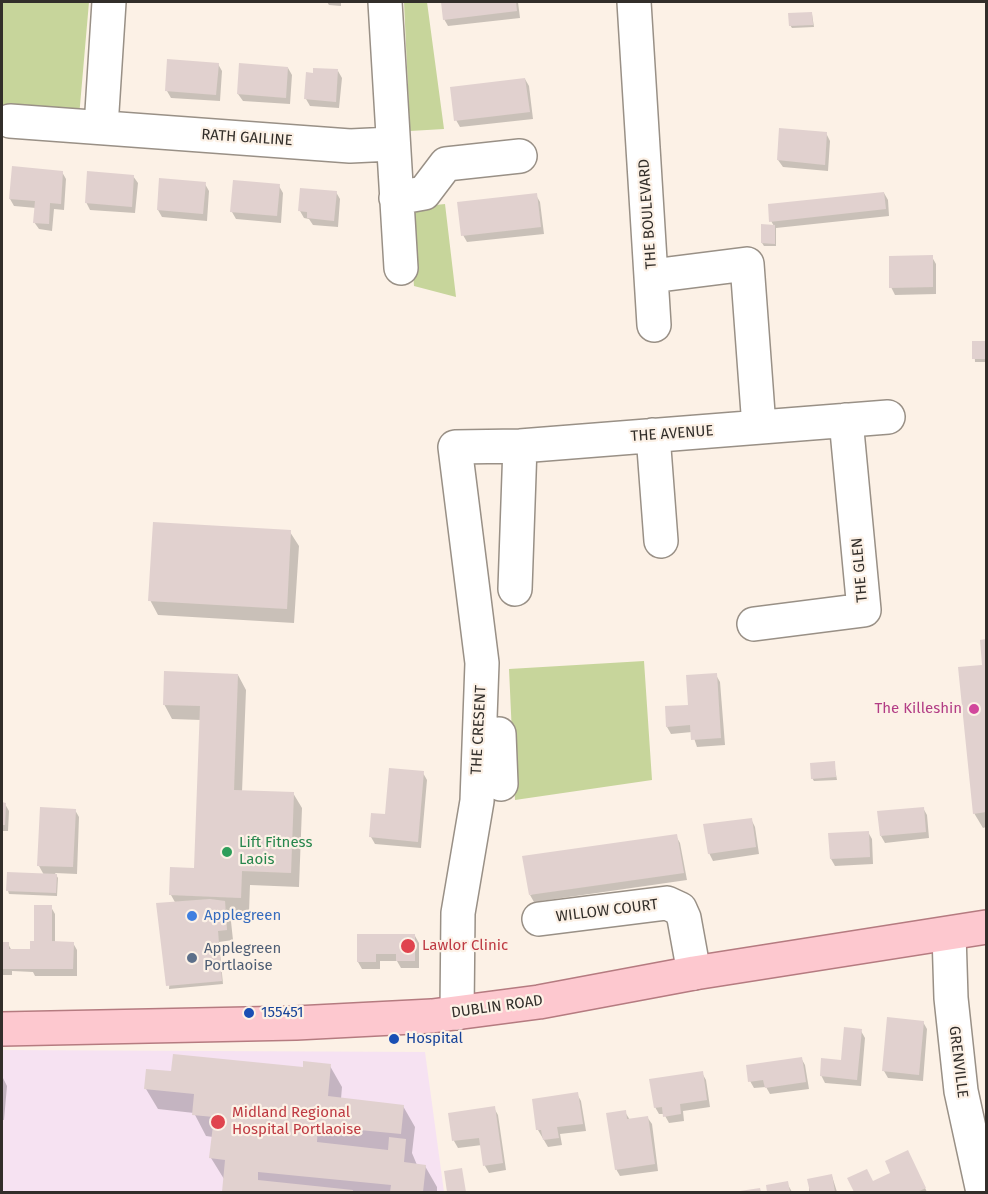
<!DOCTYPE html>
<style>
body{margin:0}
#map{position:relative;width:988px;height:1194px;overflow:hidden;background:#fcf1e6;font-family:"Fira Sans",sans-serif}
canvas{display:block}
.frame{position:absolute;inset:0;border:3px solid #322e2a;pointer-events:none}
</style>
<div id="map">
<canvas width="988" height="1194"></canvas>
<div class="frame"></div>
</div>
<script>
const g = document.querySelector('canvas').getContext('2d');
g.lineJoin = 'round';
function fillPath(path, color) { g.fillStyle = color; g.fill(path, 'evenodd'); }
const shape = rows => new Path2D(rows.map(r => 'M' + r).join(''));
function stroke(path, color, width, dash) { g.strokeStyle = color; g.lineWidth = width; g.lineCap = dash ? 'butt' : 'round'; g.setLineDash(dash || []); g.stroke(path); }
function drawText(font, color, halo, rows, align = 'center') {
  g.font = font + ' "Fira Sans",sans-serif'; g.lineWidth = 4.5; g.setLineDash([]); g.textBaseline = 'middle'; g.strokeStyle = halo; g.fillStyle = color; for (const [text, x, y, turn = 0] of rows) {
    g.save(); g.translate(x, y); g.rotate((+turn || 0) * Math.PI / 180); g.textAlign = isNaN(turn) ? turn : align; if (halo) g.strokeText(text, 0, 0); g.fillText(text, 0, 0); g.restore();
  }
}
fillPath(shape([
 [2,1050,425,1052,444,1192,2,1192]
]), '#f6e2f2');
fillPath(shape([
 [2,2,89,2,79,117,16,112,3,105],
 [404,2,427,2,444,129,410,131],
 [445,204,456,297,414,286,408,208],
 [644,661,652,780,515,800,509,669]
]), '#c7d59b');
fillPath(shape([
 [327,2,341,2,341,6,329,5],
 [442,2,518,2,520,18,448,26,444,19],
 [812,14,814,27,792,28,790,25],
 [218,64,222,71,220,101,171,98,167,91],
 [288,68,292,75,290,104,243,101,238,94],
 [338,71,342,78,339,108,310,106,306,99],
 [525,79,529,86,533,119,460,127,456,120],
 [826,133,830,141,828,171,783,167,778,160],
 [62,172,66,179,64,210,54,209,52,231,39,229,34,222,36,208,14,206,10,199],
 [133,176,138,183,135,213,90,210,86,202],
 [205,184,209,191,207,221,162,217,158,210],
 [279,186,283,193,281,223,236,219,232,212],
 [336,192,340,199,338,227,313,225,309,219,304,218,300,211],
 [884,193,888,200,889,216,776,228,776,246,764,246,762,243,774,226,771,221],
 [536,195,540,202,544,234,467,242,463,235],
 [932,257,936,264,936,294,895,295,891,287],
 [974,342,986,342,986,362,975,362],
 [290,532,299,546,294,623,158,615,150,600],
 [981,641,986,641,986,827,983,828,974,813,983,666],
 [238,675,246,690,242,792,293,793,302,808,299,887,250,885,249,912,230,912,233,940,219,942,223,984,169,989,176,904,171,895,195,869,201,720,172,719,164,704],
 [716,675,720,682,725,745,697,747,692,732,671,734,667,727,690,706],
 [834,763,837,780,814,781,812,778],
 [423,773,427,780,421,848,375,844,371,837],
 [2,804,5,804,9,811,8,831,2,831],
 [923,808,927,815,929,838,885,843,881,836],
 [75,810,79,817,77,874,55,873,58,878,57,896,9,894,8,891,44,875,39,866],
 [751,819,755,827,759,854,713,861,709,853],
 [868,832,872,839,873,864,835,866,831,859,830,834],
 [676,836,680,843,687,880,534,902,530,895],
 [51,907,55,914,55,943,73,943,77,950,77,976,35,976,33,972,12,971,12,975,2,975,2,943,8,944,12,951,29,951,35,943],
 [415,936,419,943,419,968,401,968,397,961,380,961,380,969,362,969,358,962],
 [923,1022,927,1029,923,1081,888,1078,884,1071],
 [861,1031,865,1038,861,1086,825,1083,821,1075,842,1061],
 [801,1058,805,1065,809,1089,770,1094,766,1087,754,1088,750,1081],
 [330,1066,342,1087,341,1099,403,1106,415,1127,412,1153,417,1165,425,1166,437,1187,437,1192,223,1192,224,1179,211,1158,213,1137,206,1136,194,1113,158,1109,146,1089,172,1073,304,1069],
 [702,1073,706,1080,710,1107,683,1111,684,1121,669,1123,664,1114,659,1114,655,1107],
 [2,1076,7,1086,4,1120,2,1120],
 [577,1094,581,1101,586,1131,560,1134,562,1145,548,1147,538,1130],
 [494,1108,498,1115,506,1170,489,1173,485,1166,482,1145,458,1148,454,1141,450,1114],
 [625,1112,630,1120,647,1117,652,1124,658,1171,620,1176,616,1169],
 [911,1159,927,1192,855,1192,849,1179,873,1182,892,1173],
 [832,1176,837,1192,809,1192,809,1180],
 [787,1183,792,1192,769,1192,768,1186]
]), '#0003');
fillPath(shape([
 [441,2,516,2,517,11,443,20],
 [812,12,813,25,789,26,788,13],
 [167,59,219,63,216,95,165,91],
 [239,63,288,67,286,98,237,94],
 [313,68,338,69,336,102,304,99,306,72,313,73],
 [525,78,530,112,454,121,450,87],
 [779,128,827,132,825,165,777,160],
 [12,166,63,171,61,204,50,203,49,224,33,223,35,201,9,199],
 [87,171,134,175,132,207,85,203],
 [159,178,206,182,203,214,157,210],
 [233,180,280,184,277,216,230,212],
 [300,188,337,191,334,221,307,218,307,212,298,211],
 [884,192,886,209,769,222,768,204],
 [537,193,541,227,461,236,457,202],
 [761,224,775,225,775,244,761,243],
 [933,255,933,287,889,288,889,256],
 [972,341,986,341,986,359,972,359],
 [153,522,291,530,287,609,148,601],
 [986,639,986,812,973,814,958,667,982,665,980,640],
 [164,671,238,674,234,790,294,792,291,873,242,871,241,898,169,895,170,867,194,868,200,706,163,705],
 [717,673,721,738,691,740,690,725,666,727,665,706,688,705,686,675],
 [835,761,836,777,811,779,810,763],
 [389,768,424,771,418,842,369,837,371,813,385,814],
 [2,802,6,803,5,825,2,825],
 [40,807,76,809,73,867,37,866],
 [924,807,926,832,880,836,877,811],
 [752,818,756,847,708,854,703,824],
 [869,831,870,857,830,859,828,833],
 [677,834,684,873,529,895,522,856],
 [7,872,57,874,56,893,6,891],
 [210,899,225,901,227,930,218,931,222,981,166,986,156,903],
 [34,905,52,905,52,941,74,942,73,969,2,969,2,942,9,942,9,949,30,949,30,941,34,941],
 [357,934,415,934,415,961,396,961,396,954,376,954,376,962,357,962],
 [887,1017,924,1021,919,1075,882,1071],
 [844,1027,862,1029,857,1080,820,1076,821,1058,841,1060],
 [173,1054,303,1067,303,1061,331,1064,328,1096,404,1105,401,1134,318,1126,317,1142,388,1150,389,1137,406,1139,404,1162,426,1165,423,1192,390,1192,391,1185,258,1172,258,1180,353,1190,353,1192,222,1192,225,1160,209,1158,214,1117,192,1115,194,1094,144,1089,146,1069,171,1071],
 [802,1057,806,1082,765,1088,763,1080,748,1082,746,1065],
 [703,1071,707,1100,680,1104,681,1114,663,1117,662,1107,654,1108,649,1079],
 [578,1092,583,1124,557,1127,559,1138,543,1140,541,1130,536,1130,532,1099],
 [495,1106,503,1163,483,1166,479,1138,452,1141,448,1113],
 [626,1110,627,1119,648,1116,655,1164,615,1170,606,1113],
 [908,1150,926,1188,917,1192,854,1192,847,1178,867,1169,873,1181,890,1173,885,1161],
 [462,1168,466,1192,447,1192,444,1171],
 [832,1174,835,1192,810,1192,807,1179],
 [788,1181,790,1192,767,1192,766,1185],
 [760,1188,761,1192,740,1192,740,1191]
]), '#e1d1cf');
const minor = shape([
 [385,2,401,268],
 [634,2,654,325],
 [10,121,350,146,392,144],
 [101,127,109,2],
 [396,198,424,193,446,164,520,156],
 [652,276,747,264,759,427],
 [653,435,661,541],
 [515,589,520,446],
 [754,624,864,610,846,420],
 [499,734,501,784],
 [539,919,667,903,680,909,684,918,694,973],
 [949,934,951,998,961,1091,983,1192],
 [457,1013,458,913,477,801,482,663,455,447,520,446,888,417]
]);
const major = shape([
 [2,1029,296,1023,432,1016,539,1002,694,973,986,927]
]);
stroke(minor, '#999086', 36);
stroke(major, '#b57b80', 36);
stroke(minor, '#fff', 33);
stroke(major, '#fdc8cf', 33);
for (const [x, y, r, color] of [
 [974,709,6,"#d1479c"],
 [227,852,6,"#2e9e5b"],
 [192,916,6,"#3f7fe0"],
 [408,946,8,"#e0444e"],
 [192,958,6,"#5c6f8a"],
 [249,1013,6,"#1a4fb4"],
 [394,1039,6,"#1a4fb4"],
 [218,1122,8,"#e0444e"]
]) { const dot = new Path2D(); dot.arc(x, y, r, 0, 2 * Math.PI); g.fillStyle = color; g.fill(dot); stroke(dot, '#fcf1e6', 2); }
drawText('15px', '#322e2a', '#fcf1e6', [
 ["RATH GAILINE",247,138,4],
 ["THE BOULEVARD",648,214,-94],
 ["THE AVENUE",672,434,-4],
 ["THE GLEN",860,570,-95],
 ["THE CRESENT",479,730,-87],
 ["WILLOW COURT",607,911,-7],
 ["DUBLIN ROAD",497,1007,-8],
 ["GRENVILLE",958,1062,83]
]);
drawText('15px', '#b23c85', '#fcf1e6', [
 ["The Killeshin",962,709]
], 'right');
drawText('15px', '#27864d', '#fcf1e6', [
 ["Lift Fitness",239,843],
 ["Laois",239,860]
], 'left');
drawText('15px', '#366cbe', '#fcf1e6', [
 ["Applegreen",204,916]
], 'left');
drawText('15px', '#be3a42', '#fcf1e6', [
 ["Lawlor Clinic",422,946],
 ["Midland Regional",232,1113],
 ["Hospital Portlaoise",232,1130]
], 'left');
drawText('15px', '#4e5e75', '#fcf1e6', [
 ["Applegreen",204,949],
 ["Portlaoise",204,966]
], 'left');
drawText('15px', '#164399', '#fcf1e6', [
 ["155451",261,1013],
 ["Hospital",406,1039]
], 'left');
</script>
